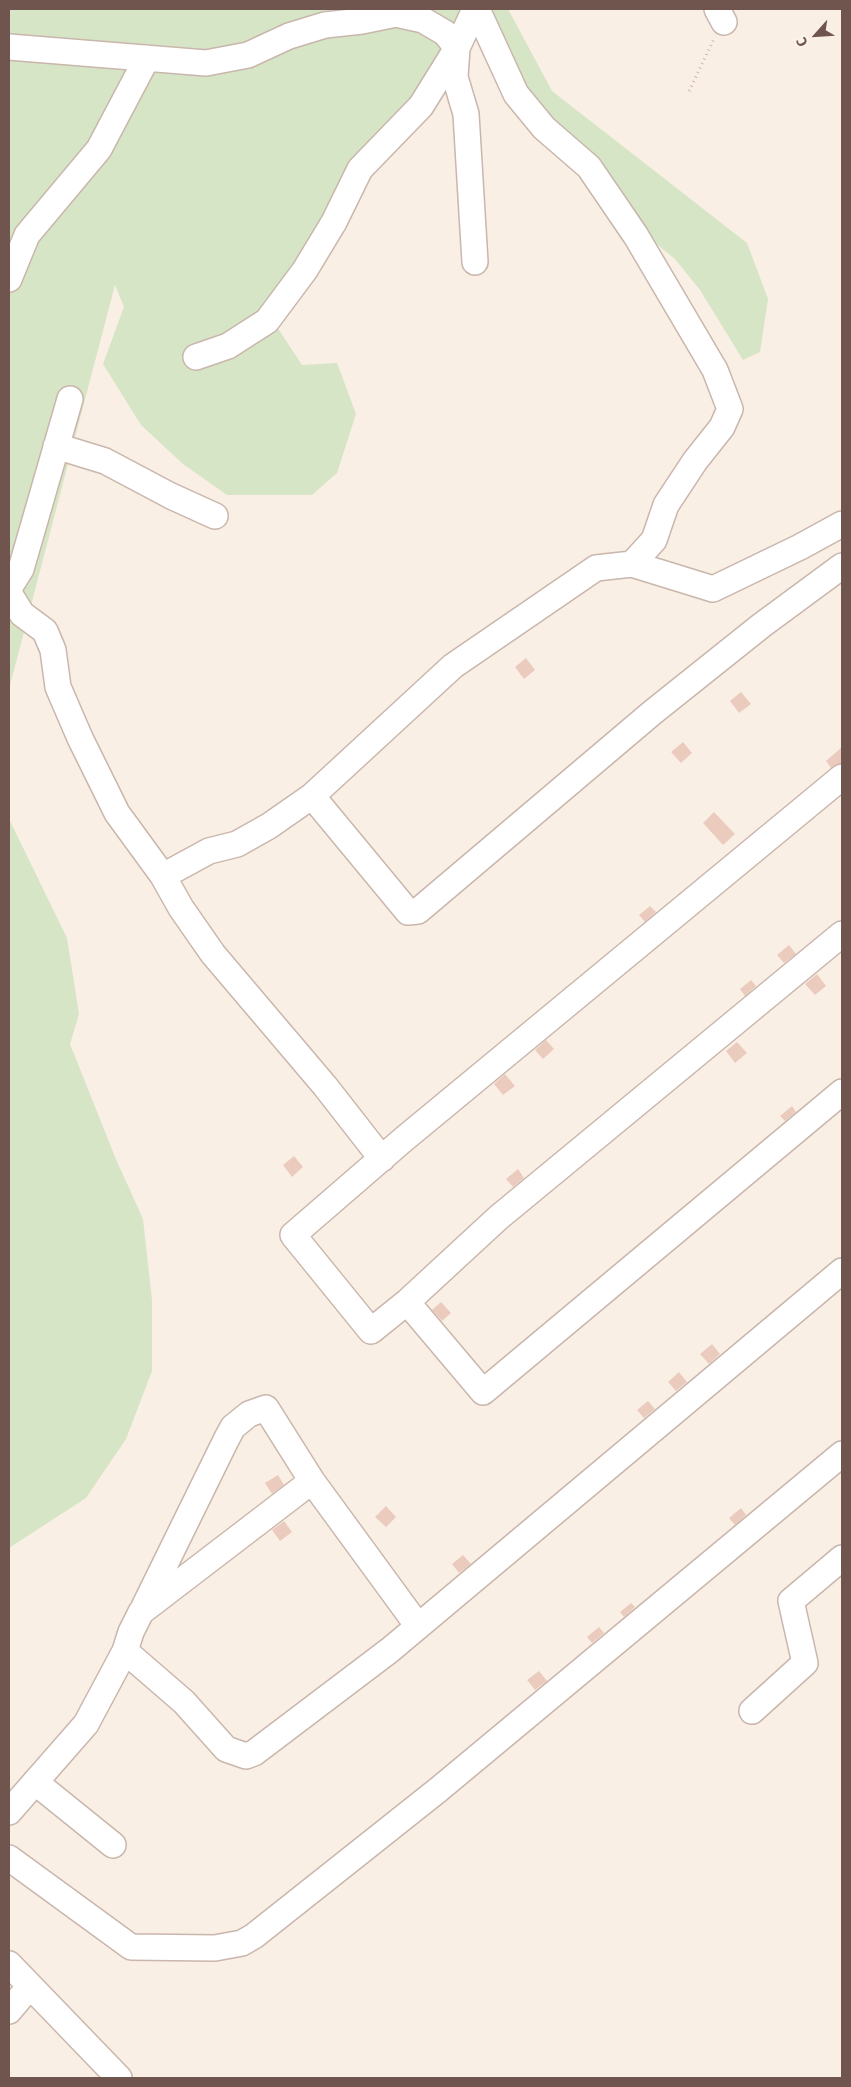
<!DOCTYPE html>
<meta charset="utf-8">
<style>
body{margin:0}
#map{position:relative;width:851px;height:2087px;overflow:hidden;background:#faefe4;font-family:"Fira Sans",sans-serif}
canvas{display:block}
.frame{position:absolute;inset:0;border:10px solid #6f554d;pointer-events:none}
.north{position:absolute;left:791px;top:10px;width:50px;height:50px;-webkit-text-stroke:4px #fdf3ea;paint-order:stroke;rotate:244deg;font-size:14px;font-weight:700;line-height:20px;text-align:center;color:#6f554d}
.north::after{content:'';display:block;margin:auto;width:18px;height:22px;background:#6f554d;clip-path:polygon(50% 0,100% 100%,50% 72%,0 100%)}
</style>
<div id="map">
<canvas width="851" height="2087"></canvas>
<div class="frame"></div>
<div class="north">С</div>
</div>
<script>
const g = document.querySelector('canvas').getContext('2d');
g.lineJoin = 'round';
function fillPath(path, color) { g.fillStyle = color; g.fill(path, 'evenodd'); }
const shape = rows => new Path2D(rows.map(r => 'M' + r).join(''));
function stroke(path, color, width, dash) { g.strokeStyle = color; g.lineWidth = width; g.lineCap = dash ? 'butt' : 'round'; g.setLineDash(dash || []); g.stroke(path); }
fillPath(shape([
 [9,9,508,9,552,91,747,243,768,299,760,352,743,360,700,290,675,259,653,241,626,204,564,131,528,94,489,12,365,173,277,327,302,365,337,363,356,414,337,473,312,495,227,495,183,464,141,425,103,364,124,307,115,285,9,689],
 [9,819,67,938,79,1014,70,1044,115,1157,143,1219,152,1300,152,1371,126,1439,86,1498,9,1548]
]), '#d6e5c5');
fillPath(shape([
 [526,658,535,670,524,679,515,667],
 [741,692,751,704,739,713,730,701],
 [683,742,692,753,681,763,671,752],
 [842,747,842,763,831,768,826,761],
 [714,812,735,834,723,845,703,823],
 [650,906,656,912,645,922,639,915],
 [789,945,796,954,784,963,777,955],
 [817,974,826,986,815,995,805,984],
 [751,980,756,986,745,996,740,989],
 [546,1040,554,1049,543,1059,535,1050],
 [737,1042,747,1053,735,1063,726,1051],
 [505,1074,515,1086,503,1095,494,1084],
 [792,1106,796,1112,785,1121,780,1116],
 [294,1156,303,1167,292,1177,283,1165],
 [518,1169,524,1178,513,1187,506,1179],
 [441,1302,451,1313,442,1321,432,1310],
 [712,1344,720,1354,709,1364,700,1354],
 [679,1372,687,1382,676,1391,668,1382],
 [648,1401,655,1409,644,1418,637,1410],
 [278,1475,284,1485,272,1494,265,1483],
 [386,1506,396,1517,386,1527,375,1517],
 [741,1508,746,1515,735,1525,729,1518],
 [284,1521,292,1532,280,1541,272,1530],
 [463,1555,471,1564,459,1573,452,1564],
 [631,1603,635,1607,624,1617,620,1612],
 [599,1627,604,1633,592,1643,587,1637],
 [539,1671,547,1681,535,1690,527,1680]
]), '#eccbbf');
const minor = shape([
 [477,9,516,94,544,128,589,167,636,236,715,370,730,409,722,427,695,461,666,505,654,540,632,564],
 [717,9,724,22],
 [362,21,396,14,423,20,445,33,457,48,455,77,466,114,475,262],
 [9,47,206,63,248,55,289,36,325,25,362,21,378,9],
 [9,279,27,235,99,149,147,58],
 [196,357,228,346,267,321,305,270,334,222,360,169,421,106,457,48,475,9],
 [56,446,105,461,171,496,215,516],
 [9,588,21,569,70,399],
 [9,593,22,614,45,631,53,650,58,687,80,738,117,813,163,876,181,908,213,954,325,1086,382,1159],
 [842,777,404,1139,293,1235,371,1331,407,1302,498,1218,842,934],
 [312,796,408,912,418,911,653,712,762,625,842,566],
 [163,876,209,851,237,844,269,826,312,796,453,666,596,568,632,564,713,589,800,547,842,524],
 [407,1302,483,1392,842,1092],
 [144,1607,227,1438,233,1427,249,1414,266,1408,312,1481],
 [125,1651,184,1702,226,1749,246,1756,254,1753,390,1650,842,1271],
 [752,1711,805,1663,791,1601,842,1558],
 [35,1782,113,1845],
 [9,1812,86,1724,125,1651,131,1632,141,1612,312,1481,418,1626],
 [9,1858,131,1947,215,1948,242,1943,254,1936,438,1790,842,1454],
 [9,1964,119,2078],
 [9,2011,30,1986]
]);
stroke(minor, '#c9b6ac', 28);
stroke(shape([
 [689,91,714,39]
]), '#d0afa3', 3, [1, 4]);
stroke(minor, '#fff', 25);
</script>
